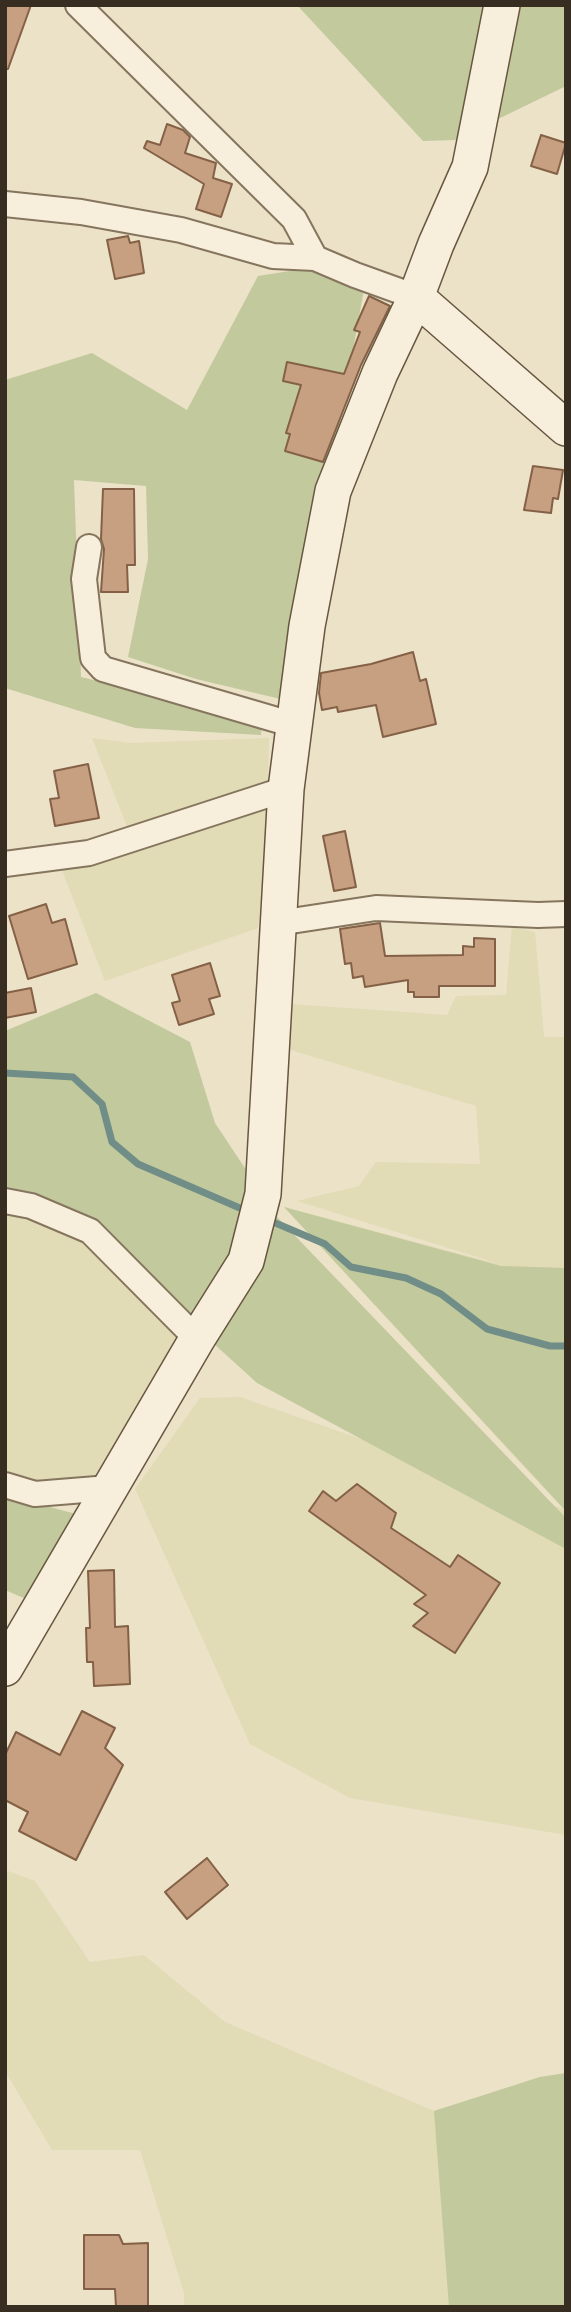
<!DOCTYPE html>
<style>
body{margin:0}
#map{position:relative;width:571px;height:2312px;overflow:hidden;background:#ebe2c8;font-family:Georgia,serif}
canvas{display:block}
.frame{position:absolute;inset:0;border:7px solid #382d21;pointer-events:none}
</style>
<div id="map">
<canvas width="571" height="2312"></canvas>
<div class="frame"></div>
</div>
<script>
const g = document.querySelector('canvas').getContext('2d');
g.lineJoin = 'round';
function fillPath(path, color) { g.fillStyle = color; g.fill(path, 'evenodd'); }
const shape = rows => new Path2D(rows.map(r => 'M' + r).join(''));
function stroke(path, color, width, dash) { g.strokeStyle = color; g.lineWidth = width; g.lineCap = dash ? 'butt' : 'round'; g.setLineDash(dash || []); g.stroke(path); }
fillPath(shape([
 [92,738,131,743,269,738,266,858,258,928,105,981,60,865,132,839],
 [512,927,535,932,544,1037,566,1037,566,1835,350,1798,250,1744,135,1489,200,1398,240,1397,563,1509,284,1207,506,1266,297,1201,359,1186,376,1162,480,1164,476,1106,281,1047,290,1004,447,1015,456,996,506,995],
 [5,1211,84,1237,183,1339,102,1476,40,1486,5,1473],
 [5,1870,35,1881,90,1962,144,1955,225,2022,434,2111,540,2077,566,2073,566,2307,184,2307,184,2293,140,2150,52,2150,5,2071]
]), '#e1dbb6');
fillPath(shape([
 [297,5,566,5,566,86,455,140,423,141],
 [315,267,365,284,289,701,196,679,128,657,148,559,146,486,74,480,81,677,262,722,261,735,135,728,5,688,5,380,92,353,187,410,258,276],
 [96,993,190,1042,215,1123,278,1218,566,1518,566,1549,257,1383,157,1292,84,1217,5,1194,5,1031],
 [284,1207,501,1266,566,1268,566,1511],
 [5,1495,76,1514,26,1599,5,1590],
 [566,2073,566,2307,449,2307,434,2111,540,2077]
]), '#c2c99c');
stroke(shape([
 [5,1073,73,1077,102,1104,112,1142,138,1164,249,1212],
 [266,1219,325,1244,351,1267,406,1278,441,1294,487,1329,550,1346,566,1346]
]), '#708e87', 7);
const building = shape([
 [5,5,31,5,8,69,5,69,5,5],
 [167,124,183,130,190,137,185,153,216,163,213,178,232,184,221,217,196,209,204,184,144,148,147,141,160,145,167,124],
 [541,135,566,143,557,174,531,166,541,135],
 [128,236,130,243,139,241,144,273,115,279,107,240,128,236],
 [369,296,390,306,361,365,323,462,285,451,290,434,286,433,301,385,283,381,287,362,344,374,360,332,354,330,369,296],
 [533,466,563,470,558,499,553,498,551,513,524,510,533,466],
 [103,489,134,489,135,565,127,565,128,592,101,592,104,549,101,539,103,489],
 [413,652,420,681,426,679,436,724,383,737,376,705,338,712,337,707,322,710,319,693,321,673,371,664,413,652],
 [88,764,99,818,55,826,50,799,59,798,54,771,88,764],
 [345,831,356,887,334,891,323,836,345,831],
 [46,904,52,923,65,919,77,964,28,979,9,916,46,904],
 [380,923,385,956,463,955,463,946,474,947,474,938,495,939,495,986,439,986,439,997,414,997,414,992,408,992,408,980,365,987,363,976,353,978,351,963,345,964,340,929,380,923],
 [210,963,220,996,209,999,214,1014,179,1025,172,1003,180,1001,172,975,210,963],
 [31,988,36,1012,5,1018,5,993,31,988],
 [357,1484,396,1513,391,1528,450,1567,458,1555,500,1583,455,1653,413,1626,428,1613,414,1604,426,1595,309,1511,323,1491,336,1501,357,1484],
 [114,1570,115,1627,128,1626,130,1684,94,1686,93,1662,87,1662,86,1628,90,1628,88,1571,114,1570],
 [82,1711,115,1728,105,1748,123,1765,76,1860,19,1831,28,1812,5,1800,5,1755,16,1732,60,1755,82,1711],
 [207,1858,228,1885,187,1919,165,1892,207,1858],
 [84,2235,119,2235,123,2244,148,2243,148,2307,116,2307,115,2289,84,2289,84,2235]
]);
fillPath(building, '#c7a081');
stroke(building, '#846146', 2);
const street = shape([
 [78,5,294,219,315,258],
 [5,204,81,212,181,230,273,256,315,258,355,275,416,297],
 [89,547,84,579,93,658,103,669,294,725],
 [5,864,89,853,286,789],
 [278,923,376,908,538,915,566,914],
 [5,1201,31,1206,90,1231,197,1339],
 [5,1485,35,1494,109,1488]
]);
const secondary = shape([
 [416,297,566,428],
 [5,1668,197,1339,246,1261,263,1194,286,789,307,626,333,491,380,373,416,297,436,244,470,167,502,5]
]);
stroke(street, '#86755e', 28);
stroke(secondary, '#685641', 38);
stroke(street, '#f7efdb', 24);
stroke(secondary, '#f7efdb', 35);
</script>
